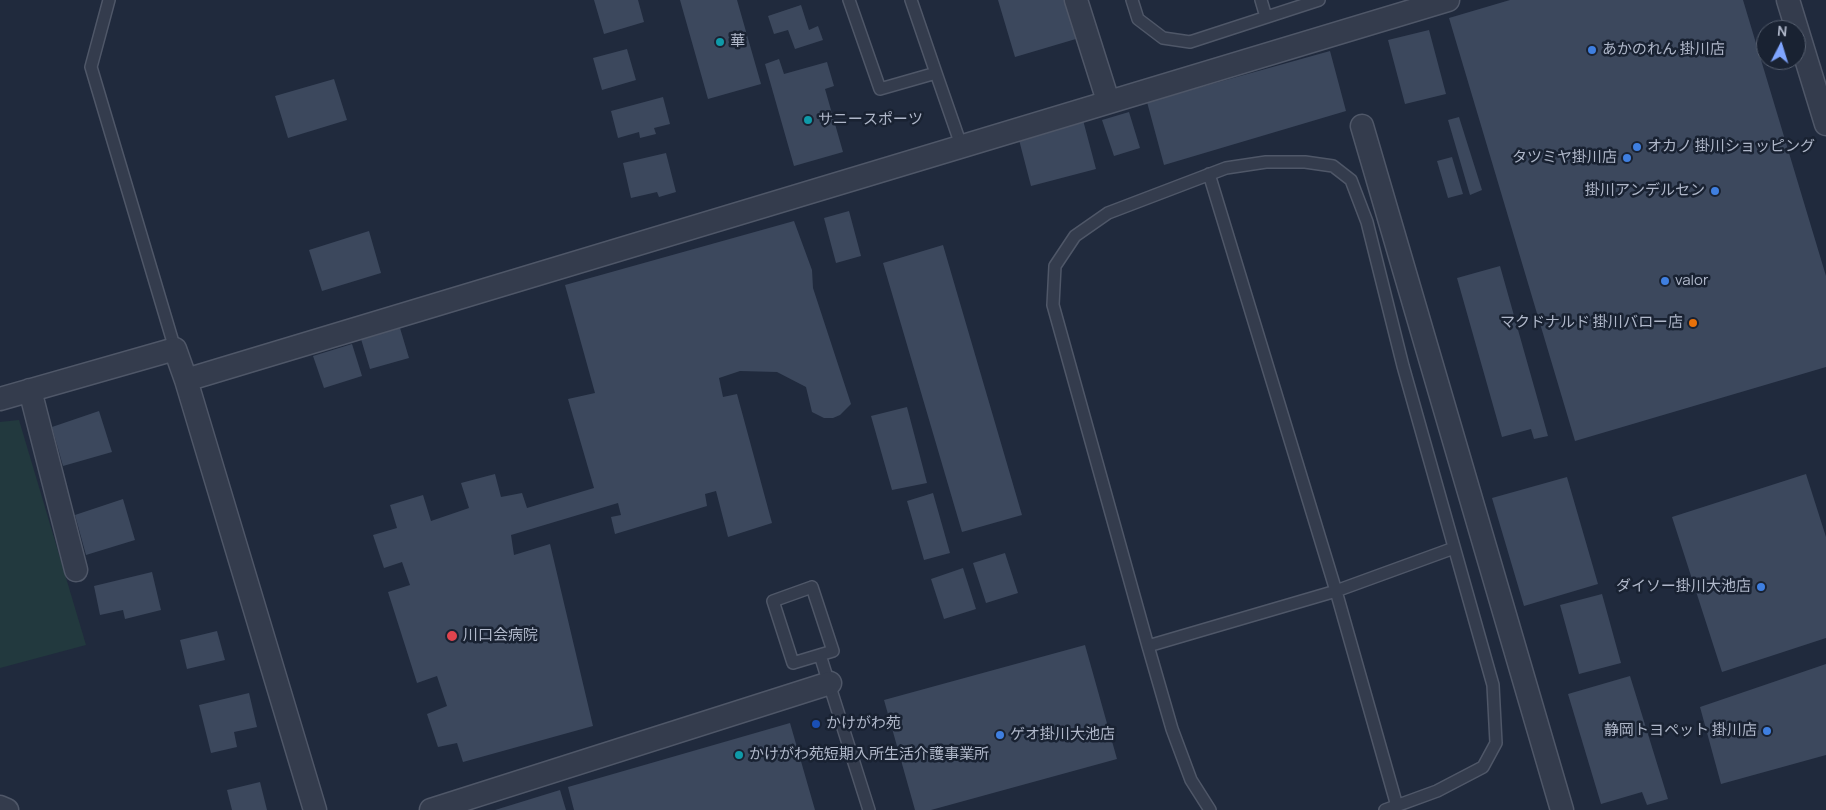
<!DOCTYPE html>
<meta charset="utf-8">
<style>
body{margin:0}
#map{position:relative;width:1826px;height:810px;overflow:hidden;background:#202a3d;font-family:Manrope,sans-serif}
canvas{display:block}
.north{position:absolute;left:1756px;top:20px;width:50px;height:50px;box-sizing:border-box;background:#192232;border:1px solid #555e6e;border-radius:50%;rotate:5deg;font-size:14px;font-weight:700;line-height:20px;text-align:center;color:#afb7c9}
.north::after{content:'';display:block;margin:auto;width:18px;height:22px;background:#7fa5ff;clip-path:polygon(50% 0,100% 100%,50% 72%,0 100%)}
</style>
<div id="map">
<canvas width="1826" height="810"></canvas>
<div class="north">N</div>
</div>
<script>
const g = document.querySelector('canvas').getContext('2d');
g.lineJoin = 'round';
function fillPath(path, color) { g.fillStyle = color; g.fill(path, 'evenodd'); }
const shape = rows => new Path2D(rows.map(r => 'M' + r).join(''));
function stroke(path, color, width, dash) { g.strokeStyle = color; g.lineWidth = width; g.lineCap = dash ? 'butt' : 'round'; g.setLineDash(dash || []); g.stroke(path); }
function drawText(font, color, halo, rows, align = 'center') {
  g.font = font + ' Manrope,"Noto Sans JP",sans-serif'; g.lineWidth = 5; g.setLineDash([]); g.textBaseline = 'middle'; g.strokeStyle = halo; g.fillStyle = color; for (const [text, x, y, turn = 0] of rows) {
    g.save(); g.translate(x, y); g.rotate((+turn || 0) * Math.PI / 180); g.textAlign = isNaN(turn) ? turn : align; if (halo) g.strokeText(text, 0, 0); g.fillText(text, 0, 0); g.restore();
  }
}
fillPath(shape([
 [19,420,86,645,0,668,0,422]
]), '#22393e');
fillPath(shape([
 [594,0,638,0,644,22,604,34],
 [680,0,737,0,761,84,708,99],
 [998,0,1076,0,1086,36,1015,57],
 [1510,0,1743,0,1826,276,1826,367,1575,441,1449,18],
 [801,5,809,30,818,26,823,40,795,49,788,30,774,34,768,16],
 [1429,30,1446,94,1405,104,1388,40],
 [627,49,636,80,602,90,593,58],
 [1330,51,1346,111,1164,165,1147,102],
 [779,59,784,74,827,62,834,86,825,89,843,152,794,166,765,64],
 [334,79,347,120,288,138,275,96],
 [663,97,670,124,654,128,656,134,640,138,639,132,618,138,611,111],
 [1129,112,1140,148,1114,156,1102,120],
 [1459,117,1482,190,1470,195,1448,120],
 [1083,120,1096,169,1031,186,1018,136],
 [666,153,676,192,659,197,657,192,631,198,623,163],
 [1452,157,1463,194,1448,198,1437,161],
 [849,211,861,256,836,263,824,218],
 [794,221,812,270,813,288,851,404,840,415,833,418,824,418,812,412,806,387,777,372,740,371,719,378,723,397,737,394,772,523,728,537,716,491,705,494,707,506,615,534,611,517,621,515,618,503,511,535,514,555,550,544,593,726,463,762,457,743,438,747,427,714,447,706,437,676,417,683,388,592,410,585,402,562,384,568,373,535,397,528,390,505,423,495,431,521,469,508,461,483,495,474,501,497,522,493,527,508,594,488,568,399,595,393,565,285],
 [369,231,381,273,322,291,309,250],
 [943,245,1022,515,962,532,883,263],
 [1500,266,1548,436,1534,439,1531,429,1502,437,1457,278],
 [400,328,409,358,370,369,361,339],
 [352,344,362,376,324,388,313,356],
 [907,407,927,483,892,490,871,416],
 [99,411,112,452,63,466,52,427],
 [1806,474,1826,537,1826,638,1722,672,1672,517],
 [1567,477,1598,584,1524,606,1492,498],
 [933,493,950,553,924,560,907,501],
 [123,499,135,540,86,555,75,515],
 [1005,553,1018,593,986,603,973,563],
 [963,568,976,609,944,619,931,579],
 [152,572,161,610,125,619,123,610,100,615,94,586],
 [1602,594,1621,663,1579,674,1560,605],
 [217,631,225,660,187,669,180,640],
 [1085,645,1117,759,931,810,915,810,884,700],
 [1826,664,1826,755,1721,784,1700,707],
 [1630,676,1668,799,1647,805,1642,792,1601,804,1568,694],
 [249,693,257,727,234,732,237,747,211,753,199,705],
 [790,723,815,810,574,810,568,787],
 [260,782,267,810,232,810,227,790],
 [560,790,566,810,495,810]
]), '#3c485d');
const lane = shape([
 [109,0,91,67,175,349],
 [849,0,880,89,936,73,911,0],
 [1132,0,1138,19,1163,38,1190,42,1319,0],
 [1261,0,1266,17],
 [936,73,961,145],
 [1209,174,1336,591,1397,806],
 [812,587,833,651,793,663,773,601,812,587],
 [1148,646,1336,591,1454,548],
 [820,655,869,810],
 [1210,810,1191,780,1172,729,1148,646,1053,305,1055,266,1075,236,1108,213,1226,168,1266,162,1305,162,1333,166,1351,180,1367,222,1403,366,1493,685,1496,743,1483,767,1437,791,1385,810]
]);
const street = shape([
 [1076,0,1108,101],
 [1788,0,1826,124],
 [1362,126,1562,810],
 [30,390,76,570],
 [0,399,175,349,186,380],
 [0,807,7,810],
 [315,810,186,380,1448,0],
 [431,810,830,683]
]);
stroke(lane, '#4f5768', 14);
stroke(street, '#4f5768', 25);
stroke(lane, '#343c4d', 11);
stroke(street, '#343c4d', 22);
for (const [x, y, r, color] of [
 [720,42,5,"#0f9aa8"],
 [1592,50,5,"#3f7fe0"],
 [808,120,5,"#0f9aa8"],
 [1637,147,5,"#3f7fe0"],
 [1627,158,5,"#3f7fe0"],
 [1715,191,5,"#3f7fe0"],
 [1665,281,5,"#3f7fe0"],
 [1693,323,5,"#e8710a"],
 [1761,587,5,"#3f7fe0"],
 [452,636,6,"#e0444e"],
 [816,724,5,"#1a4fb4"],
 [1767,731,5,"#3f7fe0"],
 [1000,735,5,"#3f7fe0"],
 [739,755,5,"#0f9aa8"]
]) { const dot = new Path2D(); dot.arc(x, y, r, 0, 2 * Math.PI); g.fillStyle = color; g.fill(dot); stroke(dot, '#192232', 2); }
drawText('15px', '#afb7c9', '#192232', [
 ["華",730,42],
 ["あかのれん 掛川店",1602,50],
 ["サニースポーツ",818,120],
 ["オカノ 掛川ショッピング",1647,147],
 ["タツミヤ掛川店",1617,158,"right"],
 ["掛川アンデルセン",1705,191,"right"],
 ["valor",1675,281],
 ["マクドナルド 掛川バロー店",1683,323,"right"],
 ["ダイソー掛川大池店",1751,587,"right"],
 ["川口会病院",463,636],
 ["かけがわ苑",826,724],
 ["静岡トヨペット 掛川店",1757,731,"right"],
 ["ゲオ掛川大池店",1010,735],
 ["かけがわ苑短期入所生活介護事業所",749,755]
], 'left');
</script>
